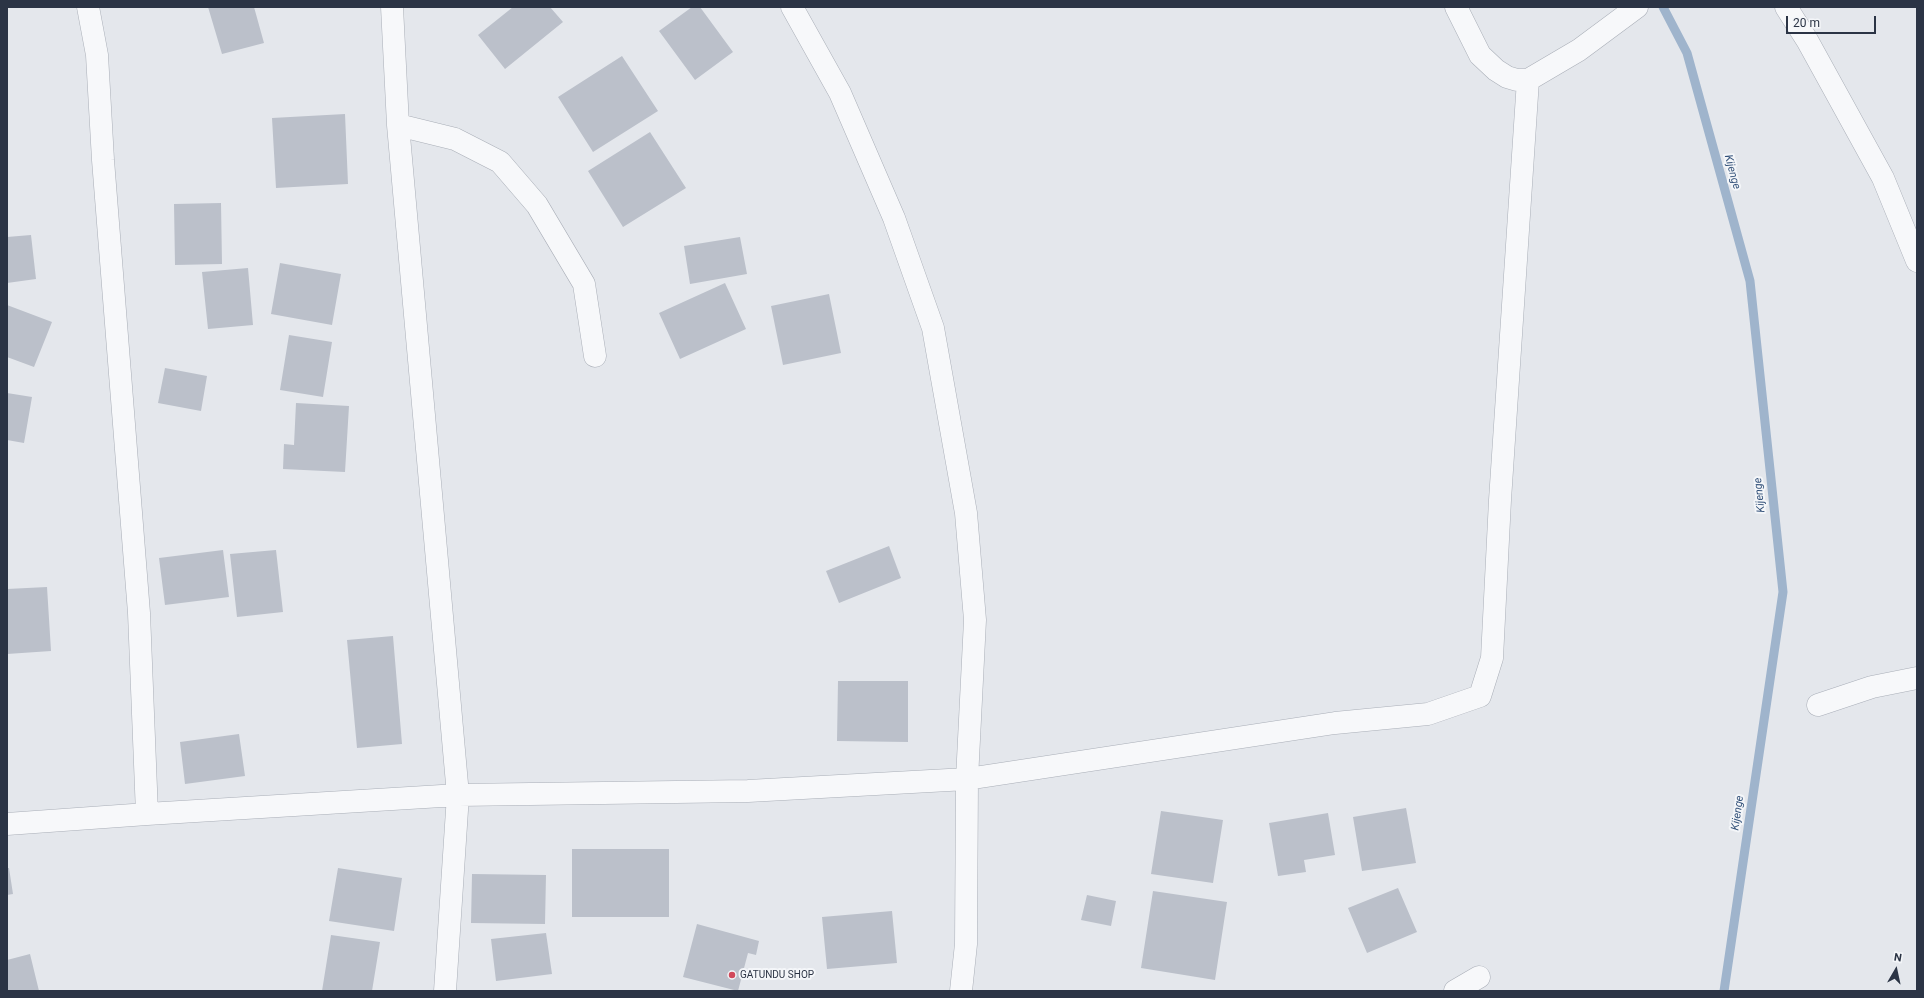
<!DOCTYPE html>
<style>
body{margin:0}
#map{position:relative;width:1924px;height:998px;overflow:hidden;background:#e4e7ec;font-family:Roboto,sans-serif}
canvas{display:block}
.frame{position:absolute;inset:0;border:8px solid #2b3445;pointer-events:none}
.north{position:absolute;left:1876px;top:950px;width:40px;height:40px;-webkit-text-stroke:3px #f4f6f9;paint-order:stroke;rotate:9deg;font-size:11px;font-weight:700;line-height:16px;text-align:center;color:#2b3445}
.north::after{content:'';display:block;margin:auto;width:14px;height:18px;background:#2b3445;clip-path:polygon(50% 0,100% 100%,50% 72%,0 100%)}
.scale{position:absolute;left:1786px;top:16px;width:90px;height:18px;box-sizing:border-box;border:2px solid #2b3445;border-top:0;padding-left:5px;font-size:12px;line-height:14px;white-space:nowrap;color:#2b3445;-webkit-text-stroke:3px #f4f6f9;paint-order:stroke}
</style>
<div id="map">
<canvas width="1924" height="998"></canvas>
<div class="frame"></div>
<div class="north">N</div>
<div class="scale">20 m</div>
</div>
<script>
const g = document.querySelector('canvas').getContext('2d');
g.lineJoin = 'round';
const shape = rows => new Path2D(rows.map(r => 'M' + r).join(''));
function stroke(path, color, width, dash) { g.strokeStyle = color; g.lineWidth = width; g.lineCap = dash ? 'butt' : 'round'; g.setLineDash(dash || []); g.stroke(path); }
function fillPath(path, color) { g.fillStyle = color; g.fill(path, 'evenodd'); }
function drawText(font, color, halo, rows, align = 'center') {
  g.font = font + ' Roboto,sans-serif'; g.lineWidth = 4; g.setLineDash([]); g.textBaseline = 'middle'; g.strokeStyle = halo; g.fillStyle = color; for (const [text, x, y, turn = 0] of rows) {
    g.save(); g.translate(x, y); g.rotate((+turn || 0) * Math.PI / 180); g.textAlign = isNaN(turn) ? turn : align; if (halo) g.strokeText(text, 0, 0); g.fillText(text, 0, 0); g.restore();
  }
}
stroke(shape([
 [1663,7,1687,53,1750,281,1783,592,1724,991]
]), '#9fb4cc', 9);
fillPath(shape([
 [208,7,254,7,264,43,222,54],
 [513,7,550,7,563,22,505,69,478,35],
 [692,7,700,7,733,52,695,80,659,31],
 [622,56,658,111,593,152,558,97],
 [345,114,348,184,276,188,272,118],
 [650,132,686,188,623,227,588,171],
 [221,203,222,264,175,265,174,204],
 [31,235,36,279,7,283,7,237],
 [740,237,747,274,690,284,684,246],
 [280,263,341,274,332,325,271,314],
 [248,268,253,325,208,329,202,272],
 [725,283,746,329,680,359,659,313],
 [829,294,841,353,783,365,771,306],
 [7,305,52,322,34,367,7,357],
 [289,335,332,342,323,397,280,390],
 [165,368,207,376,201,411,158,403],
 [7,393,32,397,24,443,7,440],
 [296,403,349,406,345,472,283,469,284,444,294,445],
 [889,546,901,578,839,603,826,571],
 [223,550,229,597,165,605,159,558],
 [276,550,283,612,237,617,230,554],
 [47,587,51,651,7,654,7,589],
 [393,636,402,744,357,748,347,640],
 [838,681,908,681,908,742,837,741],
 [239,734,245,776,185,784,180,742],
 [1406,808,1416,863,1362,871,1353,817],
 [1161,811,1223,820,1213,883,1151,874],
 [1328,813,1335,855,1304,860,1306,872,1278,876,1269,823],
 [572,849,669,849,669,917,572,917],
 [7,868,9,868,13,894,7,895],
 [338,868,402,878,394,931,329,921],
 [472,874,546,875,545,924,471,923],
 [1398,888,1417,932,1367,953,1348,908],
 [1153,891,1227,902,1215,980,1141,968],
 [1087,895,1116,901,1111,926,1081,920],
 [892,911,897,963,827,969,822,917],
 [697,924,759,941,756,955,748,953,738,991,683,977],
 [546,933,552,974,496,981,491,939],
 [331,935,380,942,372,991,322,991],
 [30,954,39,991,7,991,7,960]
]), '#bbc0ca');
const minor = shape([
 [88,7,97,55,103,160,139,613,147,814],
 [392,7,398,125,458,795,445,991],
 [792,7,840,93,894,218,933,328,966,513,975,620,967,779,966,944,961,991],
 [1456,7,1480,55,1496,70,1507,77,1517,80,1528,80,1579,50,1637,7],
 [1786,7,1807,40,1883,178,1917,261],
 [398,125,455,139,500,162,537,205,584,284,595,356],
 [1818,705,1872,687,1917,678],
 [7,824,147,814,458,795,748,791,967,779,1335,723,1428,714,1480,696,1492,658,1500,500,1528,80],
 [1455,991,1479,977]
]);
stroke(minor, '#a9aeb7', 23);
stroke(minor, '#f7f8fa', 22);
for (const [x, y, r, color] of [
 [732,975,4,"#d1495b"]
]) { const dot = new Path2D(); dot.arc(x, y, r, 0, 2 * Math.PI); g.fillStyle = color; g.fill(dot); stroke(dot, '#f4f6f9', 1.5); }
drawText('10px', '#2b3445', '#f4f6f9', [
 ["GATUNDU SHOP",740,975]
], 'left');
drawText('italic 11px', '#34527a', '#f4f6f9', [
 ["Kijenge",1732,172,75],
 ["Kijenge",1760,495,-96],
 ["Kijenge",1738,813,-82]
]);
</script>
